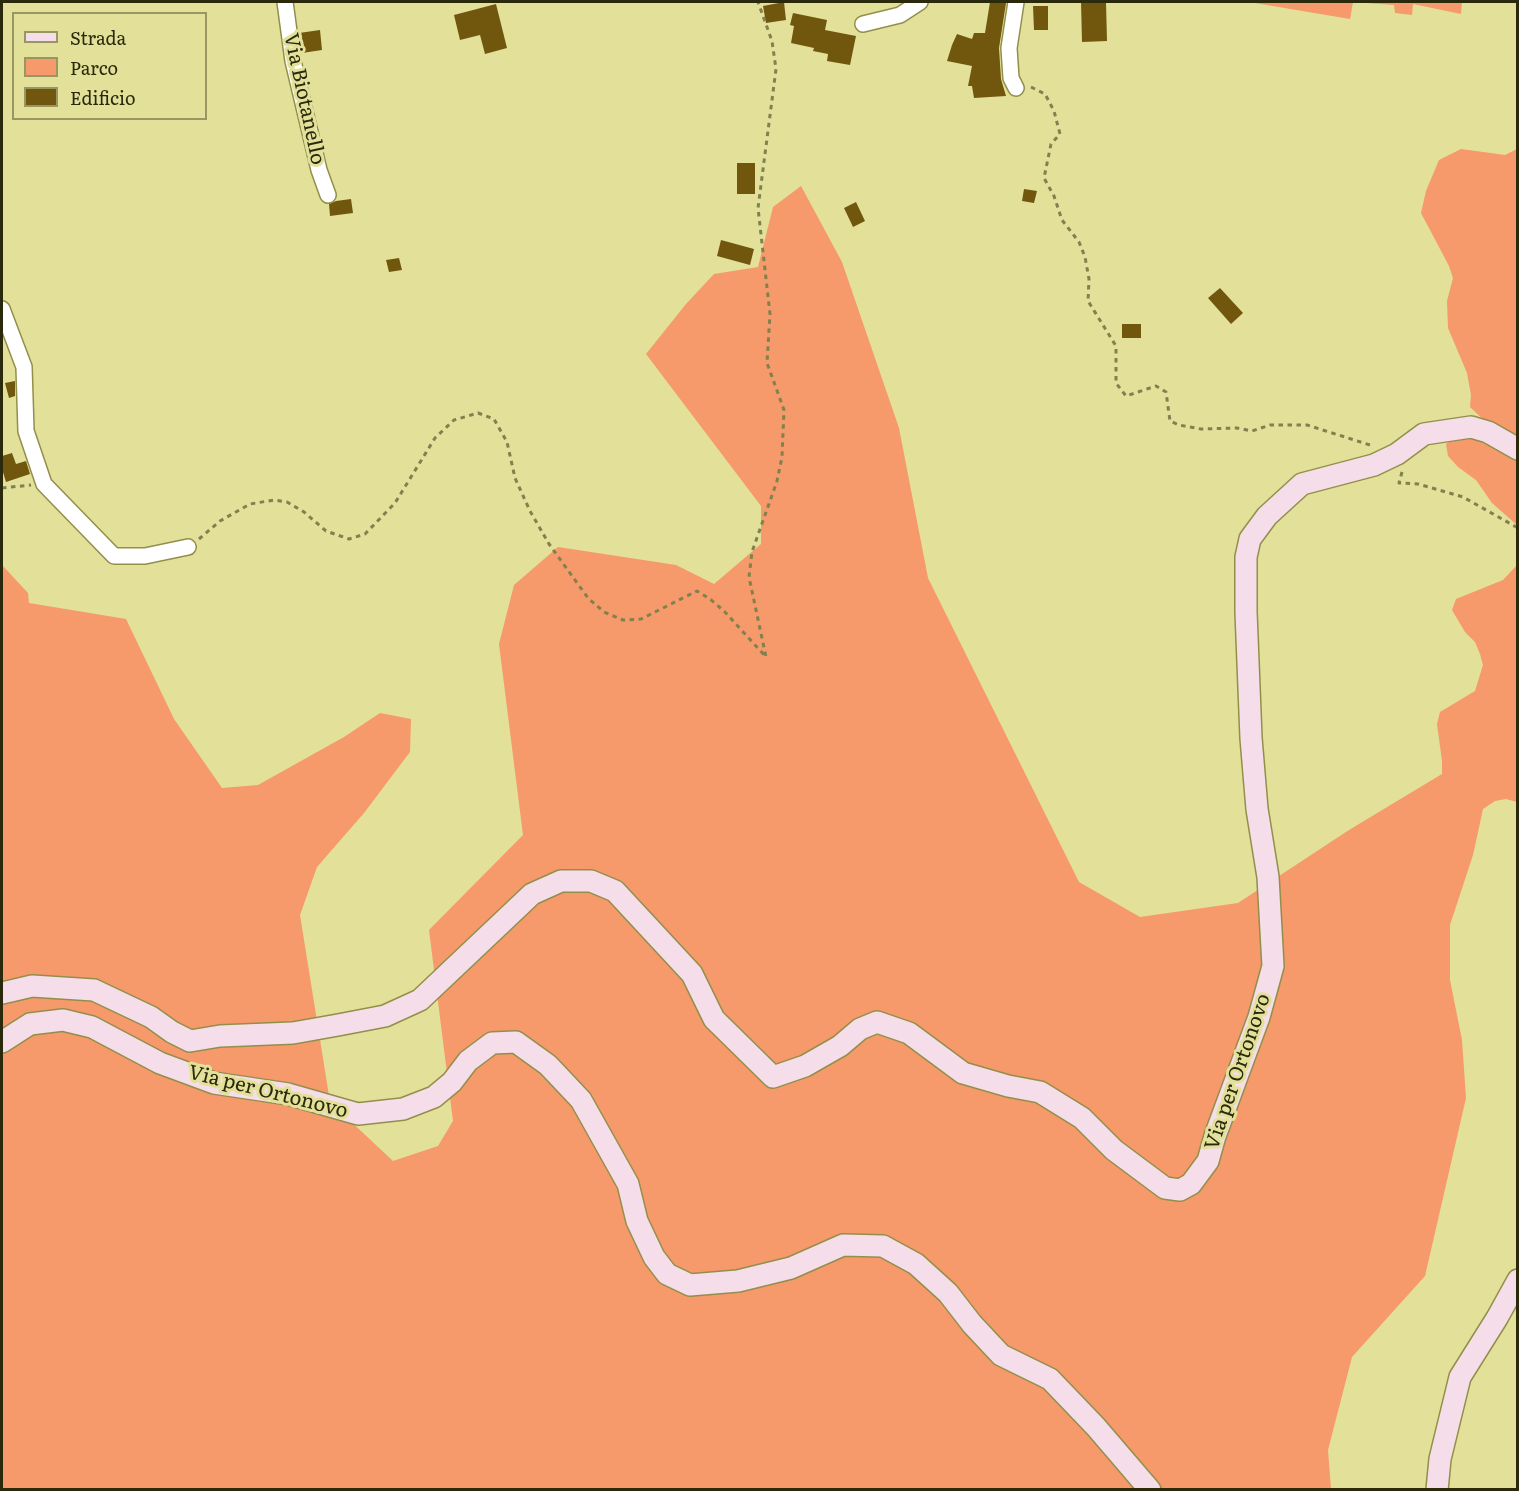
<!DOCTYPE html>
<style>
body{margin:0}
#map{position:relative;width:1519px;height:1491px;overflow:hidden;background:#e2e099;font-family:Literata,serif}
canvas{display:block}
.frame{position:absolute;inset:0;border:3px solid #2a290c;pointer-events:none}
.legend{position:absolute;left:12px;top:12px;width:195px;height:108px;box-sizing:border-box;background:#e2e099;border:2px solid #989761;margin:0;padding:8px 10px;list-style:none;font-size:18px;color:#2a290c}
.legend li{display:flex;align-items:center;gap:12px;height:30px}
.legend b{width:30px;border:2px solid #989761}
</style>
<div id="map">
<canvas width="1519" height="1491"></canvas>
<div class="frame"></div>
<ul class="legend">
<li><b style="height:8px;background:#f5deea"></b>Strada</li>
<li><b style="height:16px;background:#f6996b"></b>Parco</li>
<li><b style="height:16px;background:#71570e"></b>Edificio</li>
</ul>
</div>
<script>
const g = document.querySelector('canvas').getContext('2d');
g.lineJoin = 'round';
function fillPath(path, color) { g.fillStyle = color; g.fill(path, 'evenodd'); }
const shape = rows => new Path2D(rows.map(r => 'M' + r).join(''));
function stroke(path, color, width, dash) { g.strokeStyle = color; g.lineWidth = width; g.lineCap = dash ? 'butt' : 'round'; g.setLineDash(dash || []); g.stroke(path); }
function drawText(font, color, halo, rows, align = 'center') {
  g.font = font + ' Literata,serif'; g.lineWidth = 6; g.setLineDash([]); g.textBaseline = 'middle'; g.strokeStyle = halo; g.fillStyle = color; for (const [text, x, y, turn = 0] of rows) {
    g.save(); g.translate(x, y); g.rotate((+turn || 0) * Math.PI / 180); g.textAlign = isNaN(turn) ? turn : align; if (halo) g.strokeText(text, 0, 0); g.fillText(text, 0, 0); g.restore();
  }
}
fillPath(shape([
 [1249,2,1462,2,1461,14,1413,4,1412,15,1395,13,1394,5,1353,2,1350,19],
 [1461,149,1505,155,1517,149,1517,440,1488,424,1470,407,1471,395,1467,373,1448,328,1447,301,1453,278,1449,266,1421,213,1426,191,1439,160],
 [801,186,842,262,899,428,928,578,1079,882,1140,917,1238,903,1349,830,1442,774,1442,761,1437,724,1440,712,1475,691,1483,665,1480,654,1475,642,1465,632,1452,610,1456,599,1503,580,1517,565,1517,802,1506,799,1495,801,1483,809,1473,855,1450,925,1450,980,1462,1040,1466,1098,1425,1276,1352,1357,1328,1450,1331,1489,2,1489,2,565,28,593,29,603,126,619,174,719,222,788,258,785,344,737,380,713,411,719,410,752,364,813,317,867,300,915,330,1102,393,1161,438,1146,453,1121,429,930,523,835,499,644,514,585,558,547,676,565,714,584,761,544,761,506,646,354,686,304,714,274,758,267,773,207],
 [1460,435,1481,442,1517,460,1517,525,1492,503,1476,480,1458,467,1448,456,1446,444]
]), '#f6996b');
fillPath(shape([
 [784,2,786,20,766,23,763,6],
 [990,2,1006,3,999,48,1001,79,1006,96,974,98,972,86,968,86,972,66,947,61,952,45,957,34,972,39,974,33,985,33],
 [1081,2,1106,2,1107,41,1082,42],
 [496,4,507,48,485,54,480,35,460,40,454,15],
 [1033,6,1048,6,1048,30,1034,30],
 [793,13,827,20,825,30,856,36,850,65,827,61,828,54,813,51,814,48,791,43,794,26,790,25],
 [320,30,322,50,302,53,299,33],
 [737,163,755,163,755,194,737,194],
 [1024,189,1037,191,1034,203,1022,201],
 [351,199,353,213,330,216,329,204,336,201],
 [856,202,865,221,853,227,844,208],
 [721,240,754,249,750,265,717,256],
 [399,258,402,270,389,272,386,260],
 [1220,288,1243,313,1231,324,1208,298],
 [1122,324,1141,324,1141,338,1122,338],
 [15,381,15,396,9,398,5,383],
 [12,453,16,464,26,461,30,474,6,482,2,469,2,456]
]), '#71570e');
const street = shape([
 [285,2,293,61,319,170,328,195],
 [1016,2,1009,48,1011,78,1016,88],
 [863,24,900,15,920,2],
 [2,309,24,367,26,431,44,484,114,556,145,556,188,547]
]);
const secondary = shape([
 [2,993,32,986,94,990,151,1017,172,1032,190,1041,220,1036,293,1033,338,1025,385,1016,420,1000,532,894,561,881,591,881,615,891,692,974,714,1019,773,1077,805,1066,840,1046,860,1029,877,1022,909,1033,963,1073,1008,1086,1040,1092,1082,1118,1114,1150,1165,1188,1180,1190,1191,1184,1208,1161,1215,1136,1259,1017,1273,966,1268,877,1257,809,1251,738,1246,612,1246,557,1250,539,1267,516,1302,484,1374,465,1397,454,1424,434,1471,427,1488,432,1518,449],
 [2,1042,30,1024,63,1020,92,1027,160,1063,214,1083,288,1094,358,1114,403,1109,434,1097,452,1082,468,1061,492,1043,516,1042,548,1065,581,1100,628,1184,637,1221,654,1257,667,1274,690,1285,738,1281,791,1268,843,1245,883,1246,916,1264,948,1293,972,1324,1001,1355,1050,1379,1096,1427,1150,1490],
 [1437,1490,1440,1459,1460,1377,1497,1318,1518,1280]
]);
stroke(street, '#928f4b', 18);
stroke(secondary, '#928f4b', 24);
stroke(shape([
 [1031,87,1045,94,1054,111,1060,134,1051,144,1044,178,1054,196,1062,220,1079,242,1085,257,1089,279,1088,301,1116,346,1116,383,1126,396,1156,386,1166,392,1170,421,1179,425,1201,429,1237,428,1252,431,1270,425,1307,425,1370,445],
 [1402,472,1399,483,1418,484,1463,497,1518,528],
 [2,488,31,485],
 [199,539,220,521,250,504,274,500,287,502,304,512,326,531,349,539,365,534,395,503,435,438,454,420,478,413,494,419,507,442,515,478,530,511,549,544,588,598,604,612,623,620,641,619,697,591,710,599,724,611,766,657,749,577,752,552,777,481,782,457,784,410,767,363,770,314,758,208,776,69,772,41,758,2]
]), '#81804f', 3, [4.5, 4.5]);
stroke(street, '#fff', 15);
stroke(secondary, '#f5deea', 21);
drawText('20px', '#2a290c', '#e2e099', [
 ["Via Biotanello",304,99,78],
 ["Via per Ortonovo",1238,1072,-71],
 ["Via per Ortonovo",268,1092,14]
]);
</script>
